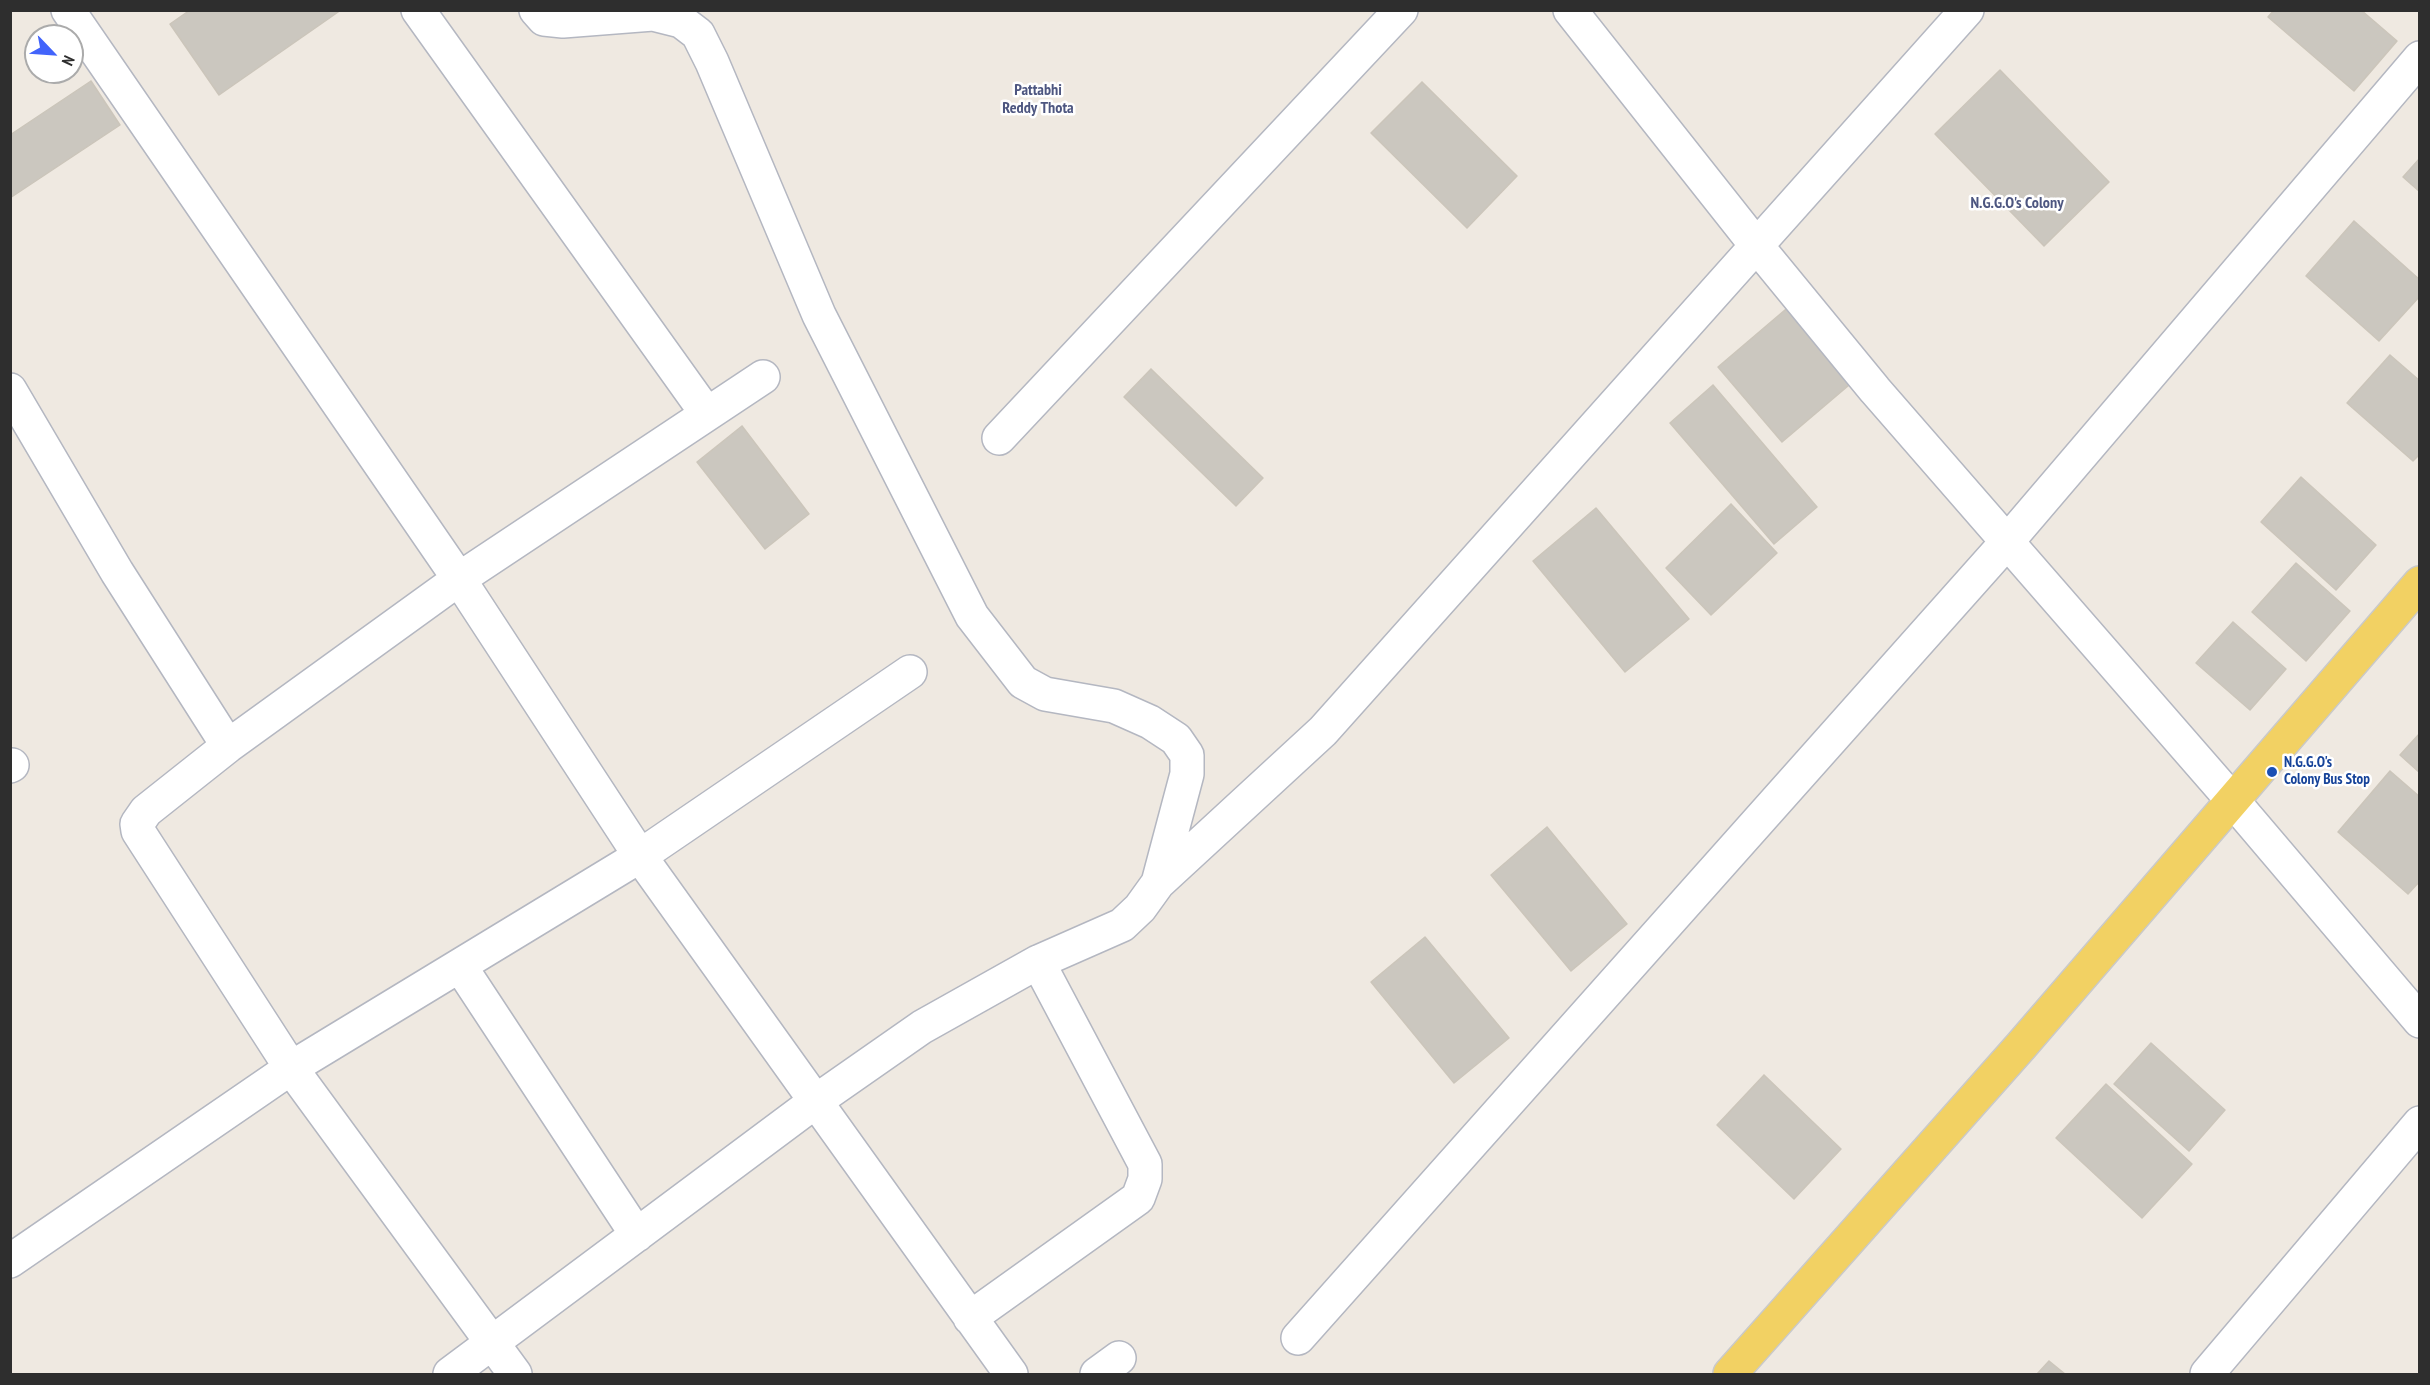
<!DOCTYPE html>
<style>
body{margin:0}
#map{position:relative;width:2430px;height:1385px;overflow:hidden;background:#efe9e1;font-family:"PT Sans Narrow",sans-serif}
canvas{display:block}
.frame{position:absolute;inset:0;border:12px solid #2e2e2e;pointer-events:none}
.north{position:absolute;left:24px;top:24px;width:60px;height:60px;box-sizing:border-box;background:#fff;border:2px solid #ababab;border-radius:50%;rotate:115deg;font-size:16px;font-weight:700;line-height:24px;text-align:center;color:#2e2e2e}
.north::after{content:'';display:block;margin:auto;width:21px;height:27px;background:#4264fb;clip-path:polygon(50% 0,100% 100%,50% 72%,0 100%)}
</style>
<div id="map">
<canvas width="2430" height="1385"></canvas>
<div class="frame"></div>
<div class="north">N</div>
</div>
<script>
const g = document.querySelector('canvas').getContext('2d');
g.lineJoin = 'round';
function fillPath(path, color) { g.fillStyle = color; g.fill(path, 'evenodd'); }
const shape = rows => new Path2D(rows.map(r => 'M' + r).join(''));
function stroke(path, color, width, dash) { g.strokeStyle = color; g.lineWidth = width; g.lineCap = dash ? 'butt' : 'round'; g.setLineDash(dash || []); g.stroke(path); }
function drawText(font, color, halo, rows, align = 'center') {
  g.font = font + ' "PT Sans Narrow",sans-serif'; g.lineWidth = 5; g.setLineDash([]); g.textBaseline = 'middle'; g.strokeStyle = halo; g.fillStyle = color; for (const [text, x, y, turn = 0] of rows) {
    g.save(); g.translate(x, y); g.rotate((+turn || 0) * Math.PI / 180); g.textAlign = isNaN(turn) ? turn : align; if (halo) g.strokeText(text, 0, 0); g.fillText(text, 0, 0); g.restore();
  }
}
const building = shape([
 [190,10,341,10,219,95,170,24,190,10],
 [2274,10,2361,10,2397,41,2354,91,2268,17,2274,10],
 [2000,70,2109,182,2044,246,1935,134,2000,70],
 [91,81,120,125,10,198,10,135,91,81],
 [1422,82,1517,176,1467,228,1371,133,1422,82],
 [2420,158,2420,192,2403,177,2420,158],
 [2354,221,2420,280,2420,296,2379,341,2306,276,2354,221],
 [1792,304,1855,380,1782,442,1718,367,1792,304],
 [2390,355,2420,381,2420,454,2413,461,2347,403,2390,355],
 [1151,369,1263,478,1236,506,1124,397,1151,369],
 [1713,385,1817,507,1774,544,1670,423,1713,385],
 [742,426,809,514,765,549,697,462,742,426],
 [2301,477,2376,545,2336,590,2261,522,2301,477],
 [1731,504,1777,553,1711,615,1666,568,1731,504],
 [1596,508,1689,619,1625,672,1533,561,1596,508],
 [2296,563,2350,611,2306,661,2252,612,2296,563],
 [2233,622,2286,669,2250,710,2196,663,2233,622],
 [2420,733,2420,773,2400,755,2420,733],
 [2390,771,2420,797,2420,881,2408,894,2338,832,2390,771],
 [1547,827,1627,924,1571,971,1491,875,1547,827],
 [1425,937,1509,1038,1454,1083,1371,982,1425,937],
 [2151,1043,2225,1110,2189,1151,2114,1084,2151,1043],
 [1764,1075,1841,1149,1794,1199,1717,1125,1764,1075],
 [2106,1084,2192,1164,2142,1218,2056,1138,2106,1084],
 [2049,1361,2065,1374,2037,1374,2049,1361]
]);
fillPath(building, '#cbc7bf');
stroke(building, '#cbc5ba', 1.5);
const minor = shape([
 [68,10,459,579,763,377],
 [418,10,707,414],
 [1570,10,1756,245,1875,390,2233,801,2420,1021],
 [10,390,117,572,228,746],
 [999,438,1401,10],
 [10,766,12,765],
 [1158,883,1323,731,1967,10],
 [460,966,637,1235],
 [10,1261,291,1068,640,856,910,672],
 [970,1318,1138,1198,1145,1179,1145,1164,1038,962],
 [1298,1338,2006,543,2420,58],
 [450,1374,816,1101,922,1027,1038,962,1122,925,1140,908,1158,883,1187,774,1187,755,1176,739,1150,722,1114,706,1045,694,1023,682,972,616,819,315,712,62,698,34,681,21,653,14,563,21,544,19,536,10],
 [515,1374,291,1068,138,831,137,824,146,811,228,746,459,579,640,856,1011,1374],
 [1097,1374,1119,1358],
 [2207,1374,2420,1123]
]);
const major = shape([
 [1730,1374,2021,1046,2420,583]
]);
stroke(minor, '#b4b7c1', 36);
stroke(major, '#c9c9c9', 36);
stroke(minor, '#fff', 33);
stroke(major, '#f2d163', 33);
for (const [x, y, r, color] of [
 [2272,772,6,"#1a4fb4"]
]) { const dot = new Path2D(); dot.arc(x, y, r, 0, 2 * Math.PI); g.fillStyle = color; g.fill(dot); stroke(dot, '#fff', 2); }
drawText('bold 15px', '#164399', '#fff', [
 ["N.G.G.O's",2284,763],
 ["Colony Bus Stop",2284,780]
], 'left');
drawText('bold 16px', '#4d5680', '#fff', [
 ["Pattabhi",1038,90],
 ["Reddy Thota",1038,108],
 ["N.G.G.O's Colony",2017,203]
]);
</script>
